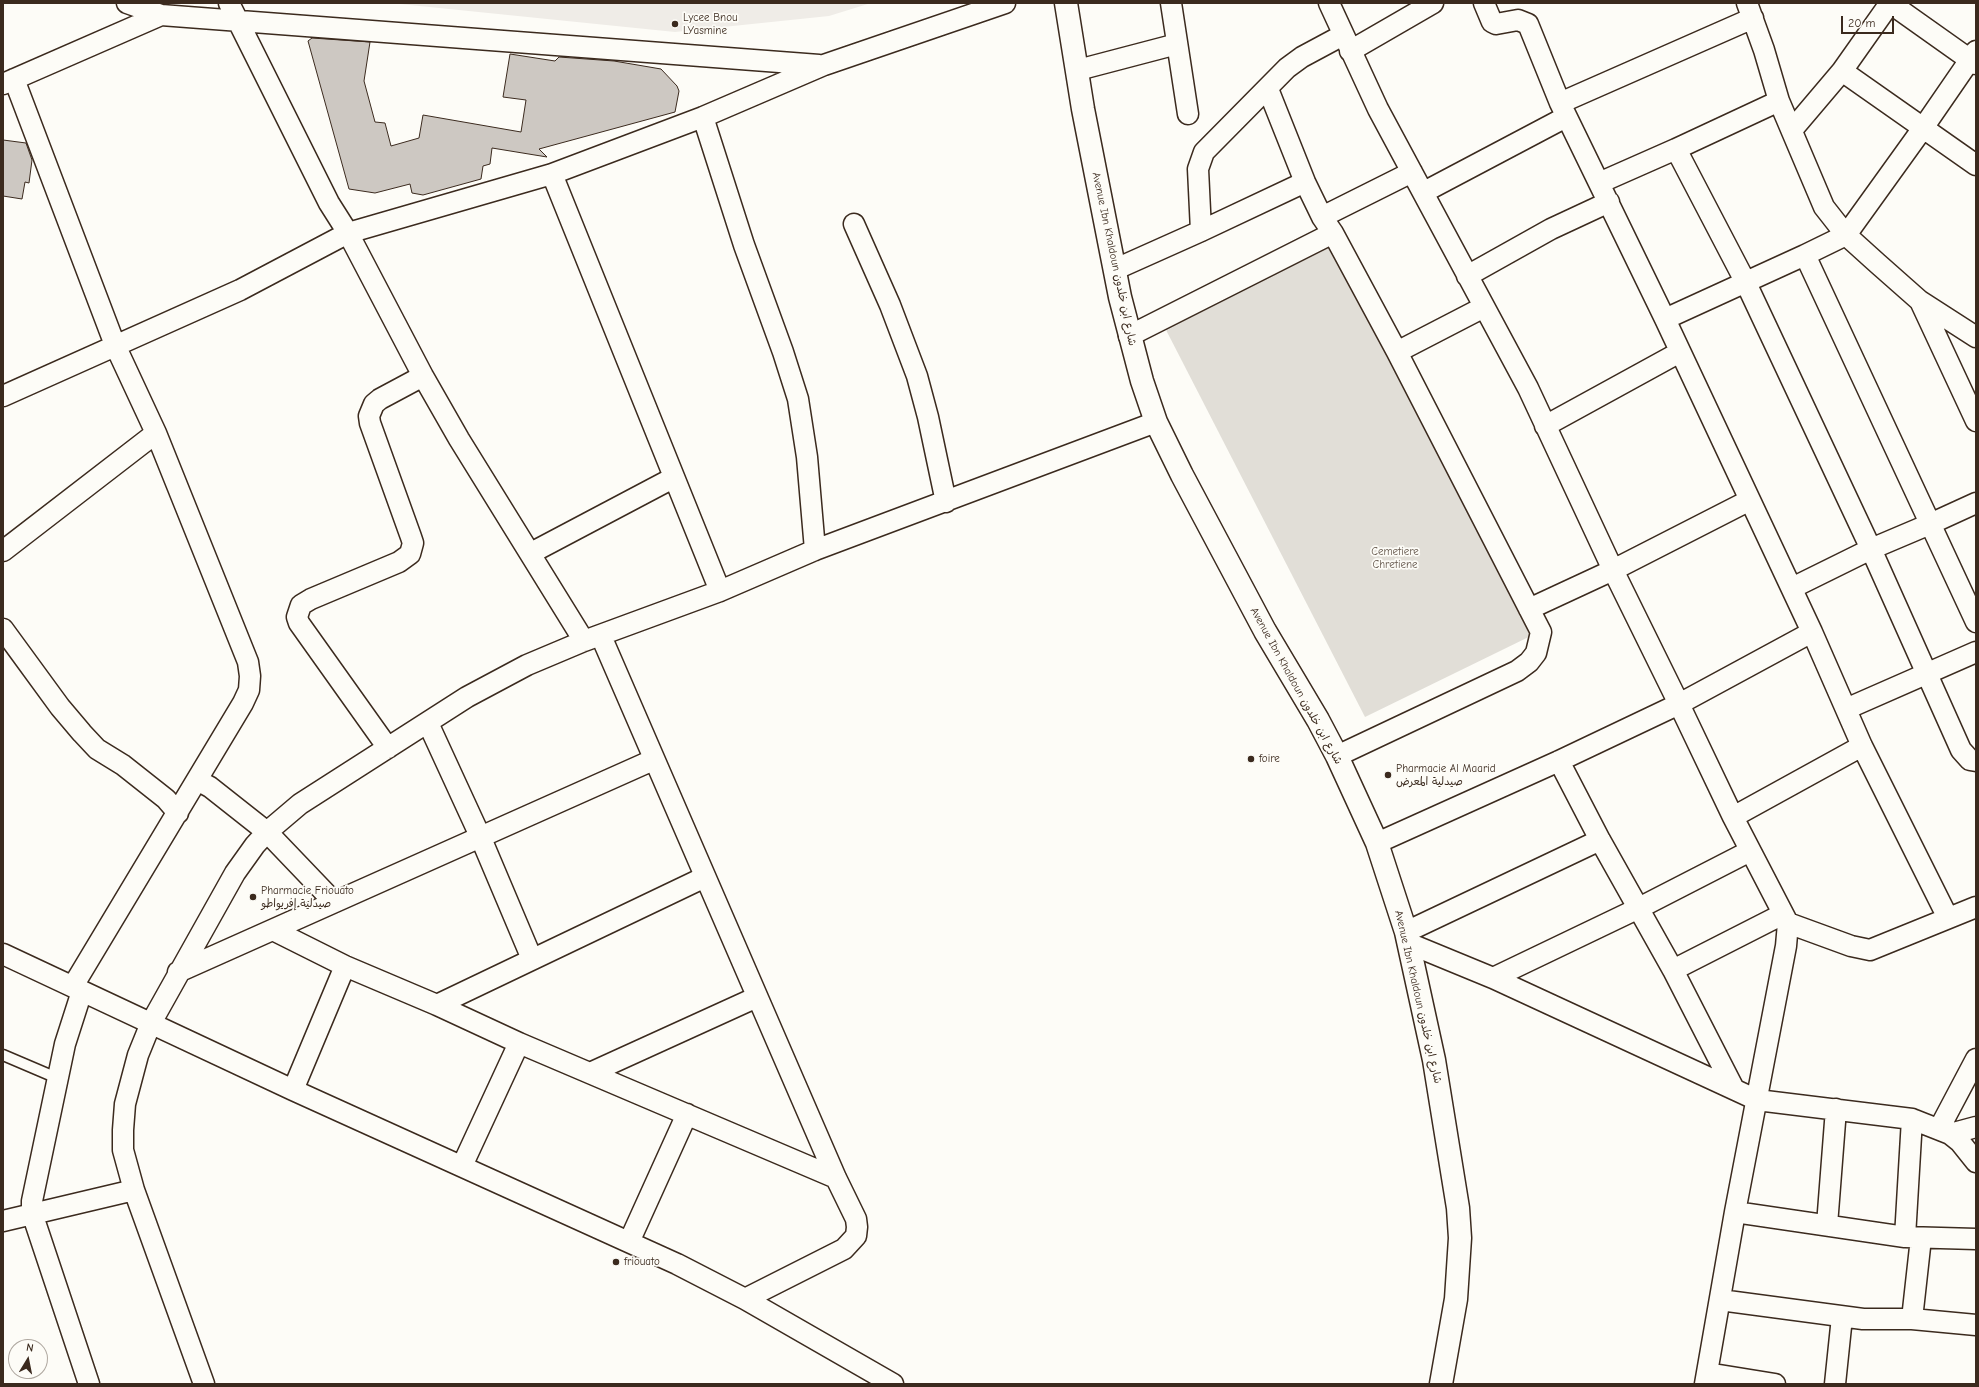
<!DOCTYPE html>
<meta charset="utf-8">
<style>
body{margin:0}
#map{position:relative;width:1979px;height:1387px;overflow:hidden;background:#fdfcf7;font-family:"Comic Neue",sans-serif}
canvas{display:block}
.frame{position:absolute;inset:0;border:4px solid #3b2a1e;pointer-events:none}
.north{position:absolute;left:8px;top:1339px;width:40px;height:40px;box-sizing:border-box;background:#fdfcf7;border:1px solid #afa8a0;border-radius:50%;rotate:10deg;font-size:11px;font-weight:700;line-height:16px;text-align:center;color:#3b2a1e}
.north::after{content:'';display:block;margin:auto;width:14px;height:18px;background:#3b2a1e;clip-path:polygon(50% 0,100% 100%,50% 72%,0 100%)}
.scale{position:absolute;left:1841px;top:16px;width:53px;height:18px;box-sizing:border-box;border:2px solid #3b2a1e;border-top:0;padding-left:5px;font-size:12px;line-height:14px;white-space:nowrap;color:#3b2a1e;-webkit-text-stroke:3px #fdfcf7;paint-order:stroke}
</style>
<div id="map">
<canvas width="1979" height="1387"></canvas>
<div class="frame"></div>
<div class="north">N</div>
<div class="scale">20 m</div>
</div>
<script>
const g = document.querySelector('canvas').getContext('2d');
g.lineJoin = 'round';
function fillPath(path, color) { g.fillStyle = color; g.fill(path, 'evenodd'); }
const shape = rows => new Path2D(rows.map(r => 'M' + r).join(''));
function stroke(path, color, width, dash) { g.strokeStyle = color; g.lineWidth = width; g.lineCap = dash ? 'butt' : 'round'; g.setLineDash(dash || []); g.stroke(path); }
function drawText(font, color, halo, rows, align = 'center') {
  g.font = font + ' "Comic Neue","Playpen Sans Arabic",sans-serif'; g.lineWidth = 3.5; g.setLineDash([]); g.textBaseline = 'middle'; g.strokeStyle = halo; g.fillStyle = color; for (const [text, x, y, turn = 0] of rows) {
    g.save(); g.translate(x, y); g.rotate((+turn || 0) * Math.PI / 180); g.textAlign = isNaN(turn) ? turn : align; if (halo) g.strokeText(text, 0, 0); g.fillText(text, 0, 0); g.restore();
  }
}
fillPath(shape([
 [390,3,871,3,829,16,675,32]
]), '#efece7');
fillPath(shape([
 [1340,236,1543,630,1365,717,1165,328]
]), '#e1ded7');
const building = shape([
 [312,38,370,42,364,81,375,122,385,123,391,146,419,138,423,115,521,132,526,100,503,97,510,54,555,61,559,57,614,61,661,69,677,86,679,91,675,112,539,149,547,157,492,148,490,164,483,166,481,179,423,195,412,193,410,184,375,193,349,189,308,41,312,38],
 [3,140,26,143,32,160,29,183,25,182,22,199,3,196,3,140]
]);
fillPath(building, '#cdc8c2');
stroke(building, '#3b2a1e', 1);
const service = shape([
 [3,1055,57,1078]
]);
const minor = shape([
 [127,3,161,15,819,65],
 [229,3,329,203,348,233,423,376,459,439,584,641],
 [1171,3,1188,114],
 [1329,3,1378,109,1528,388,1613,570,1679,704,1733,817,1788,923,1786,946,1735,1212,1705,1384],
 [1484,3,1492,22,1496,24,1518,20,1528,24,1560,103,1665,319,1812,632,1862,746,1948,918],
 [1747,3,1764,50,1779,101,1824,207,1846,235,1877,263,1920,301,1976,337],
 [1890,3,1842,71,1976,165],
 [1890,3,1976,64],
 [1350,51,1433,3],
 [1078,70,1177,44],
 [14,79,115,345,156,433,248,662,250,676,249,690,243,703,73,986],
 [3,84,161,15],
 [1268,89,1305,182,1322,217,1333,233,1397,352,1541,632,1536,653,1529,662,1517,671,1337,756],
 [1779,101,1676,149,1746,283,1871,549,1961,750,1970,760,1976,761],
 [1560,103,1753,18],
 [703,117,744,245,783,352,798,399,807,457,815,550],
 [1792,130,1842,71],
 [552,174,720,591],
 [1599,183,1676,149],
 [1424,192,1566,117],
 [1322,217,1412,172],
 [854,224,890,305,917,376,928,417,946,502],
 [1201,231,1198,169,1204,152,1287,68,1302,57,1343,35],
 [1805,255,1846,235,1923,128,1976,51],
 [1116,269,1201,231,1305,182],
 [1467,276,1551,229,1609,202],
 [1920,301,1976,421],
 [1665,319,1805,255,1976,622],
 [1129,336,1333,233],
 [1397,352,1484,307],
 [3,396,240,290,348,233,552,174,703,117,824,65,1005,3],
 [1545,426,1680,352],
 [3,551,156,433],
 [531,553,673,478],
 [1792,588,1871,549,1930,524,1976,503],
 [1529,609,1613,570,1750,500],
 [3,629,60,707,82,733,97,749,123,765,166,799,178,813],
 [601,636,836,1178,856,1219,857,1227,856,1236,844,1249,745,1299],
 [1846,709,1976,652],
 [428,723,480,836,532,959],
 [388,748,299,623,297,617,301,605,311,599,399,562,410,554,413,543,411,537,370,423,369,416,374,404,380,399,423,376],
 [1559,761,1600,840,1673,970,1734,1089],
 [197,780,210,787,267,832,334,902],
 [1733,817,1862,746],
 [1377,843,1559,761,1679,704,1812,632],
 [1788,923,1851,946,1870,950,1976,907],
 [273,930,345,966,437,1005,519,1043,836,1178],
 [1406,932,1600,840],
 [1408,943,1493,978,1757,1100,1912,1119,1950,1134,1976,1127],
 [3,954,293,1090,677,1264,745,1299,893,1384],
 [1673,970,1783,914],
 [178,972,653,760],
 [1493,978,1639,908,1750,851],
 [82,991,65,1044,32,1201,32,1213,89,1384],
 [437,1005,705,877],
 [590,1073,757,997],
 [293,1090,345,966],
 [1939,1129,1976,1059],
 [1950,1134,1960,1142,1976,1162],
 [462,1166,519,1043],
 [1735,1212,1905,1237,1976,1239],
 [3,1221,134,1190],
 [1827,1225,1836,1109],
 [1905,1237,1912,1119],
 [629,1242,687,1114],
 [1720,1300,1863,1319,1912,1319,1976,1325],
 [1912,1319,1921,1238],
 [1707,1373,1775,1384],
 [204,1384,134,1190,123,1150,123,1130,125,1104,138,1055,151,1023,235,873,255,845,267,832,300,804,467,697,527,665,584,641,720,591,815,550,1156,422],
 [1835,1384,1842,1317]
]);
const tertiary = shape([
 [1066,3,1083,109,1120,297,1142,381,1156,422,1182,475,1265,631,1318,720,1337,756,1377,843,1406,932,1434,1060,1458,1208,1460,1238,1456,1299,1441,1384]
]);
stroke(service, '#3b2a1e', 13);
stroke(minor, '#3b2a1e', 23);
stroke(tertiary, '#3b2a1e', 25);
stroke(service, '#fdfcf7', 10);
stroke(minor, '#fdfcf7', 20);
stroke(tertiary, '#fdfcf7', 22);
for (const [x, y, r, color] of [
 [675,24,4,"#3b2a1e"],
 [1251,759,4,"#3b2a1e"],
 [1388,775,4,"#3b2a1e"],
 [253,897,4,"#3b2a1e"],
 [616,1262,4,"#3b2a1e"]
]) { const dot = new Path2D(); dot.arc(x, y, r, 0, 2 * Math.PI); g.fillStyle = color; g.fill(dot); stroke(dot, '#fdfcf7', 1.5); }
drawText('11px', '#3b2a1e', '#fdfcf7', [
 ["Lycee Bnou",683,18],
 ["LYasmine",683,31],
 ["foire",1259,759],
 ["Pharmacie Al Maarid",1396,769],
 ["صيدلية المعرض",1396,782],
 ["Pharmacie Friouato",261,891],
 ["صيدلية إفريواطو",261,904],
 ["friouato",624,1262]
], 'left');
drawText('11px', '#3b2a1e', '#fdfcf7', [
 ["Avenue Ibn Khaldoun شارع ابن خلدون",1114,259,78],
 ["Avenue Ibn Khaldoun شارع ابن خلدون",1296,686,61],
 ["Avenue Ibn Khaldoun شارع ابن خلدون",1418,997,77]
]);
drawText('11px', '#64574c', '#fdfcf7', [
 ["Cemetiere",1395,552],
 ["Chretiene",1395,565]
]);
</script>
